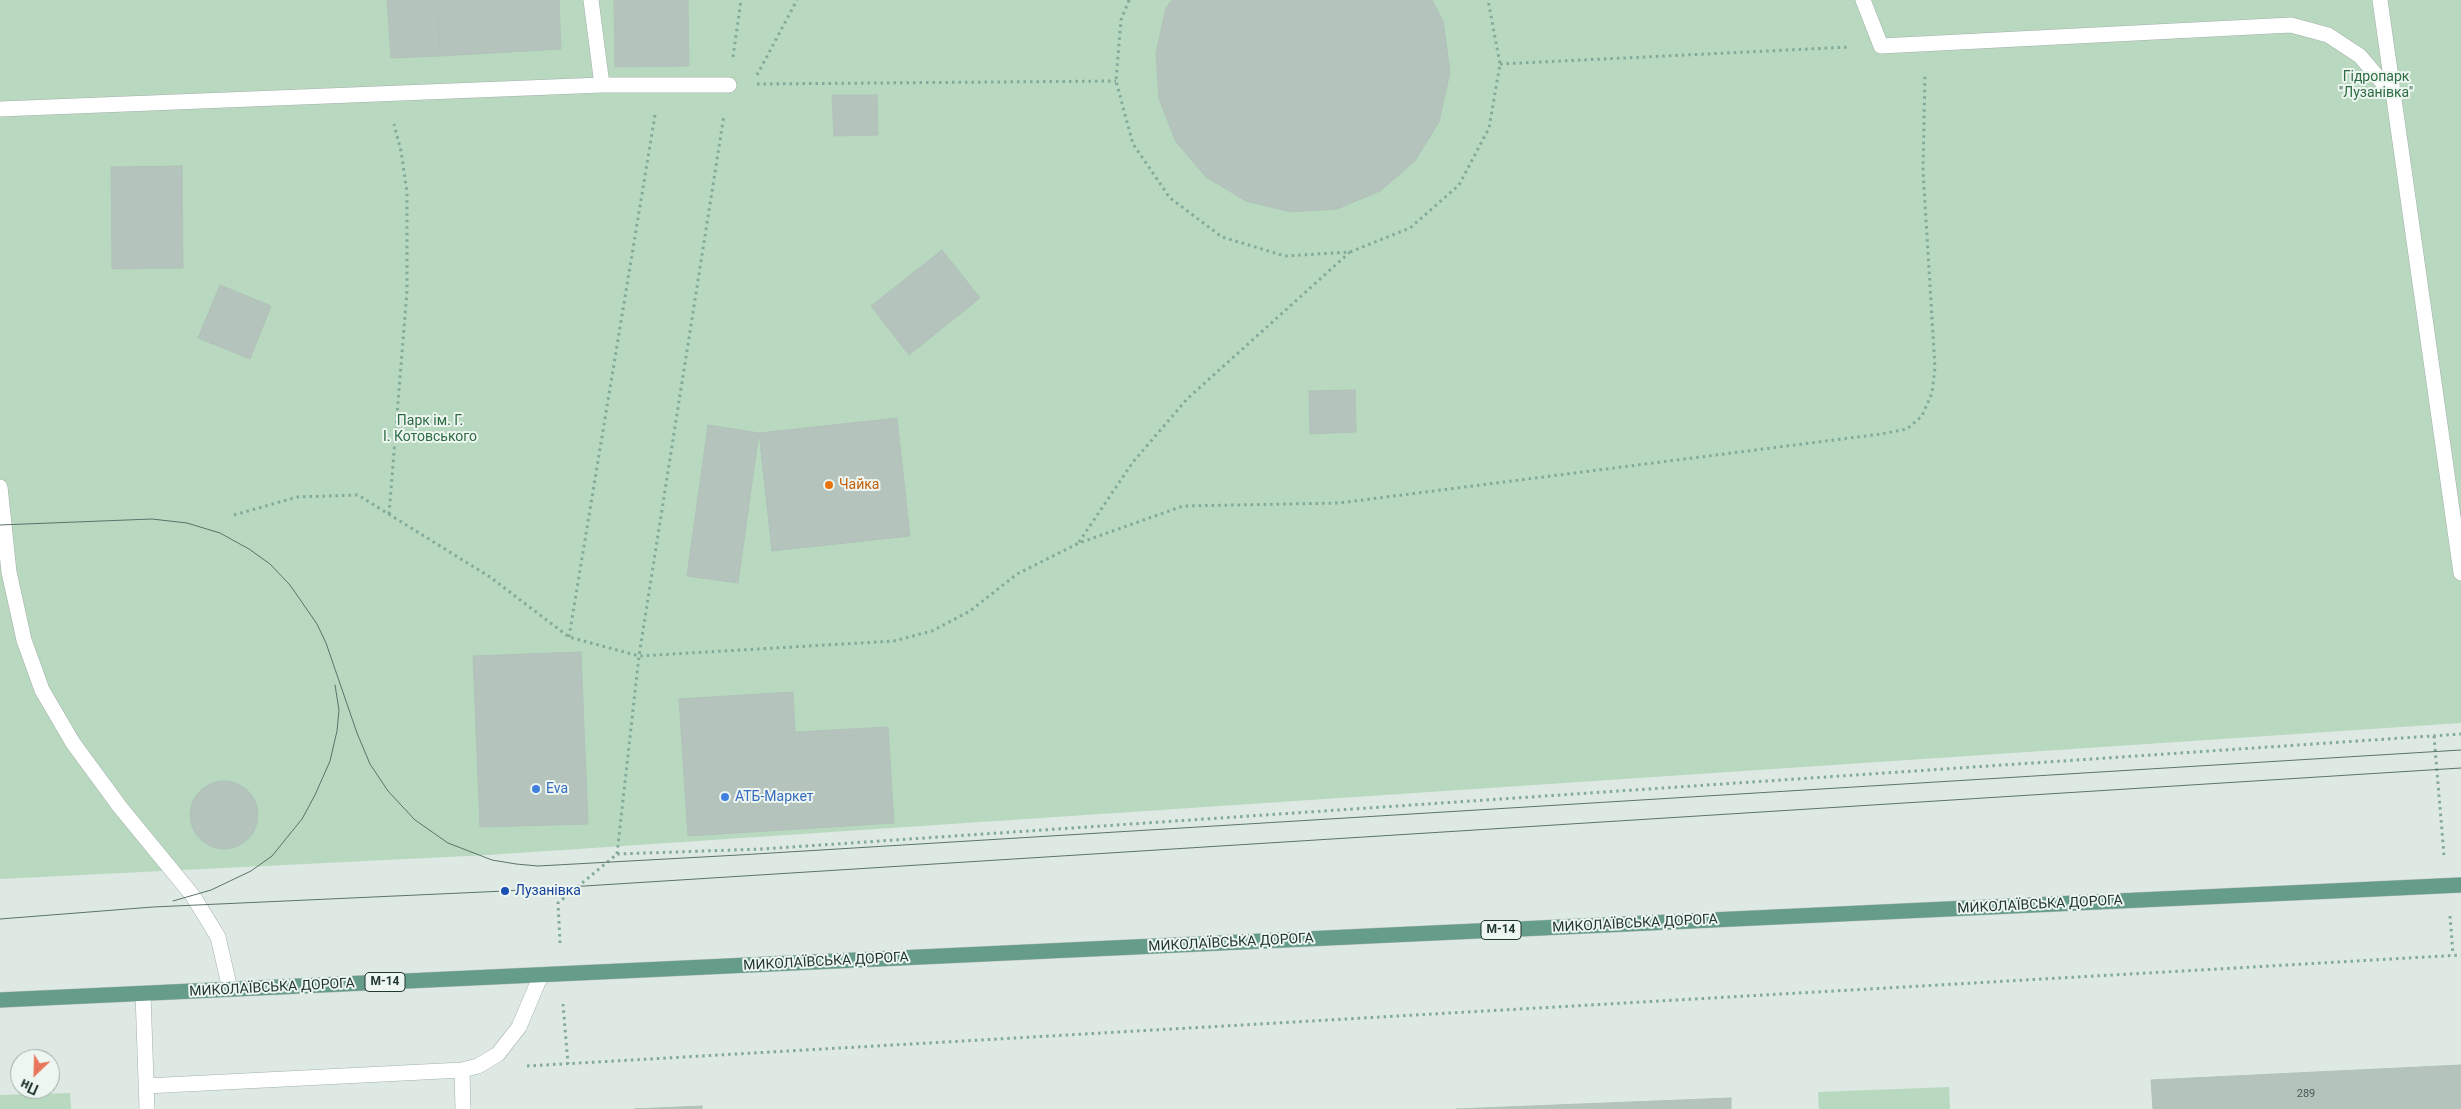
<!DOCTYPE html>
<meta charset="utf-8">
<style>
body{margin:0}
#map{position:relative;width:2461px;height:1109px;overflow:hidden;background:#dee9e3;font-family:Roboto,sans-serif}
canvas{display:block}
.north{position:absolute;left:10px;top:1049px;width:50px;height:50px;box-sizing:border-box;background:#eef6f2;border:1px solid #9caaa4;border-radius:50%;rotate:204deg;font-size:14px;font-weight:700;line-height:20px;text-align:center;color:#213730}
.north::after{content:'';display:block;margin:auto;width:18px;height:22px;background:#e8765d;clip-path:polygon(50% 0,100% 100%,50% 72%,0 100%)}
</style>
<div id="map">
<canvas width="2461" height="1109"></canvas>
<div class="north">Пн</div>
</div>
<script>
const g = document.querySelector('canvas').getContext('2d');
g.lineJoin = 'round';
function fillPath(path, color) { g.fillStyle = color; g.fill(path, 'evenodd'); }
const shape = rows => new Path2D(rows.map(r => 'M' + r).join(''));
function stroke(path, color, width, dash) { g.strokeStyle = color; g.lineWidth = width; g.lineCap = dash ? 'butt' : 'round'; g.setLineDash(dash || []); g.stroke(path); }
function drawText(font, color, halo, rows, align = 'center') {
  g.font = font + ' Roboto,sans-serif'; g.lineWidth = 4; g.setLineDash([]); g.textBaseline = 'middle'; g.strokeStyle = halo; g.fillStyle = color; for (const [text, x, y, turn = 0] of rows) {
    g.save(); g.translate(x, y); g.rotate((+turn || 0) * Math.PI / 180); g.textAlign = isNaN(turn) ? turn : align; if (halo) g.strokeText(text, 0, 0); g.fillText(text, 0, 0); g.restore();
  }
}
fillPath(shape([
 [0,0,2461,0,2461,723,488,855,0,879],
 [1949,1087,1950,1109,1819,1109,1818,1092],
 [70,1093,71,1109,0,1109,0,1095]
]), '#b8d9bf');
const building = shape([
 [387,0,437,0,440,56,391,58,387,0],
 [437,0,559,0,561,49,440,56,437,0],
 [614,0,688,0,689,66,615,67,614,0],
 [1172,0,1432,0,1443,21,1450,72,1439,122,1415,161,1380,191,1337,209,1291,212,1246,201,1206,177,1176,142,1159,99,1156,53,1166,8,1172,0],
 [832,95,877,95,878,135,834,136,832,95],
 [182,166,183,268,112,269,111,167,182,166],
 [942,250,980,298,909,355,871,306,942,250],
 [220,285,271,306,250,359,198,338,220,285],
 [1355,390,1356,432,1310,434,1309,391,1355,390],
 [897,418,910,536,772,551,759,433,897,418],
 [708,425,759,433,738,583,687,576,708,425],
 [581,652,588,824,480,827,473,656,581,652],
 [793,692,795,732,888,727,894,823,688,836,679,699,793,692],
 '190 815a34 34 0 1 1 68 0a34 34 0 1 1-68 0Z',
 [2461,1065,2461,1109,2153,1109,2151,1080,2461,1065],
 [1731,1098,1731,1109,1456,1109,1731,1098],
 [702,1106,702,1109,634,1109,702,1106]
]);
fillPath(building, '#b4c3bc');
stroke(building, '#b1c2ba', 1);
const minor = shape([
 [591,0,602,85],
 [1863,0,1881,46,2291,25,2328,35,2360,56,2392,94],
 [2380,0,2461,573],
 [0,109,602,85,729,85],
 [0,487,9,572,24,640,42,690,73,743,120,807,193,896,218,937,230,989],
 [143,994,147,1109],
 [462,1070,463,1109],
 [146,1086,462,1070,478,1066,498,1054,519,1027,541,975]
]);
const major = shape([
 [0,1000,2461,885]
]);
stroke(minor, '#a2b0aa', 16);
stroke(major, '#bcc3c1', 16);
stroke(shape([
 [1129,0,1121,20,1116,81,1133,144,1170,198,1222,237,1285,256,1350,252,1410,228,1459,185,1489,128,1500,64,1488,0],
 [733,57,741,0],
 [1500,64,1850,47],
 [757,75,797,0],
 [757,84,1116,81],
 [389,514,407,291,407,192,401,151,394,124],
 [234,515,297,497,358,495,490,577,569,637,639,656,894,641,932,631,970,611,1017,574,1079,543,1183,506,1339,503,1881,434,1907,429,1922,416,1932,393,1935,368,1923,170,1925,73],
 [1079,542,1133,462,1187,399,1350,252],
 [569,637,655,115],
 [2434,736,2444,855],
 [617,854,639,656,724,115],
 [2450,916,2453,955],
 [560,943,558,903,617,854,762,849,2461,734],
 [563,1004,568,1064],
 [527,1066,2461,955]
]), '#81aa9a', 3, [2.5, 4]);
stroke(minor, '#fff', 15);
stroke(major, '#669c8a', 15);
stroke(shape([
 [0,525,152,519,187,523,220,533,249,549,270,564,290,585,317,624,326,643,357,733,370,764,388,791,415,820,448,843,492,860,516,864,538,866,739,855,2461,750],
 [173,901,211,890,251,871,272,856,302,819,315,795,330,761,337,731,339,710,335,685],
 [0,919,153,907,505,891,2461,768]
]), '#5b736b', 1);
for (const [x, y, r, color] of [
 [829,485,5,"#e8710a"],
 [536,789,5,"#3f7fe0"],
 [725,797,5,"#3f7fe0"],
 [505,891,5,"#1a4fb4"]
]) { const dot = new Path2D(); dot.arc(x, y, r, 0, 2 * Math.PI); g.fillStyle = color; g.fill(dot); stroke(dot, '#eef6f2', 2); }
drawText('11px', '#465a53', null, [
 ["289",2306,1094]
]);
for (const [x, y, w] of [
 [1501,930,40],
 [385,982,40]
]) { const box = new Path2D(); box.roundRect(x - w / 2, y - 9.5, w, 19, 4); g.fillStyle = '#eef6f2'; g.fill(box); stroke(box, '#213730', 1); }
drawText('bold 12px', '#213730', null, [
 ["М-14",1501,930],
 ["М-14",385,982]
]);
drawText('14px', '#2e6b42', '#eef6f2', [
 ["Гідропарк",2376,77],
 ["\"Лузанівка\"",2376,93],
 ["Парк ім. Г.",430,421],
 ["І. Котовського",430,437]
]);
drawText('14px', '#c56008', '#eef6f2', [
 ["Чайка",839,485]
], 'left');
drawText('14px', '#366cbe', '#eef6f2', [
 ["Eva",546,789],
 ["АТБ-Маркет",735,797]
], 'left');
drawText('14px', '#164399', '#eef6f2', [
 ["Лузанівка",515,891]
], 'left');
drawText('14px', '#213730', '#eef6f2', [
 ["МИКОЛАЇВСЬКА ДОРОГА",2040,905,-3],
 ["МИКОЛАЇВСЬКА ДОРОГА",1635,924,-3],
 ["МИКОЛАЇВСЬКА ДОРОГА",1231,943,-3],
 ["МИКОЛАЇВСЬКА ДОРОГА",826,962,-3],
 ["МИКОЛАЇВСЬКА ДОРОГА",272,988,-3]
]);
</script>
